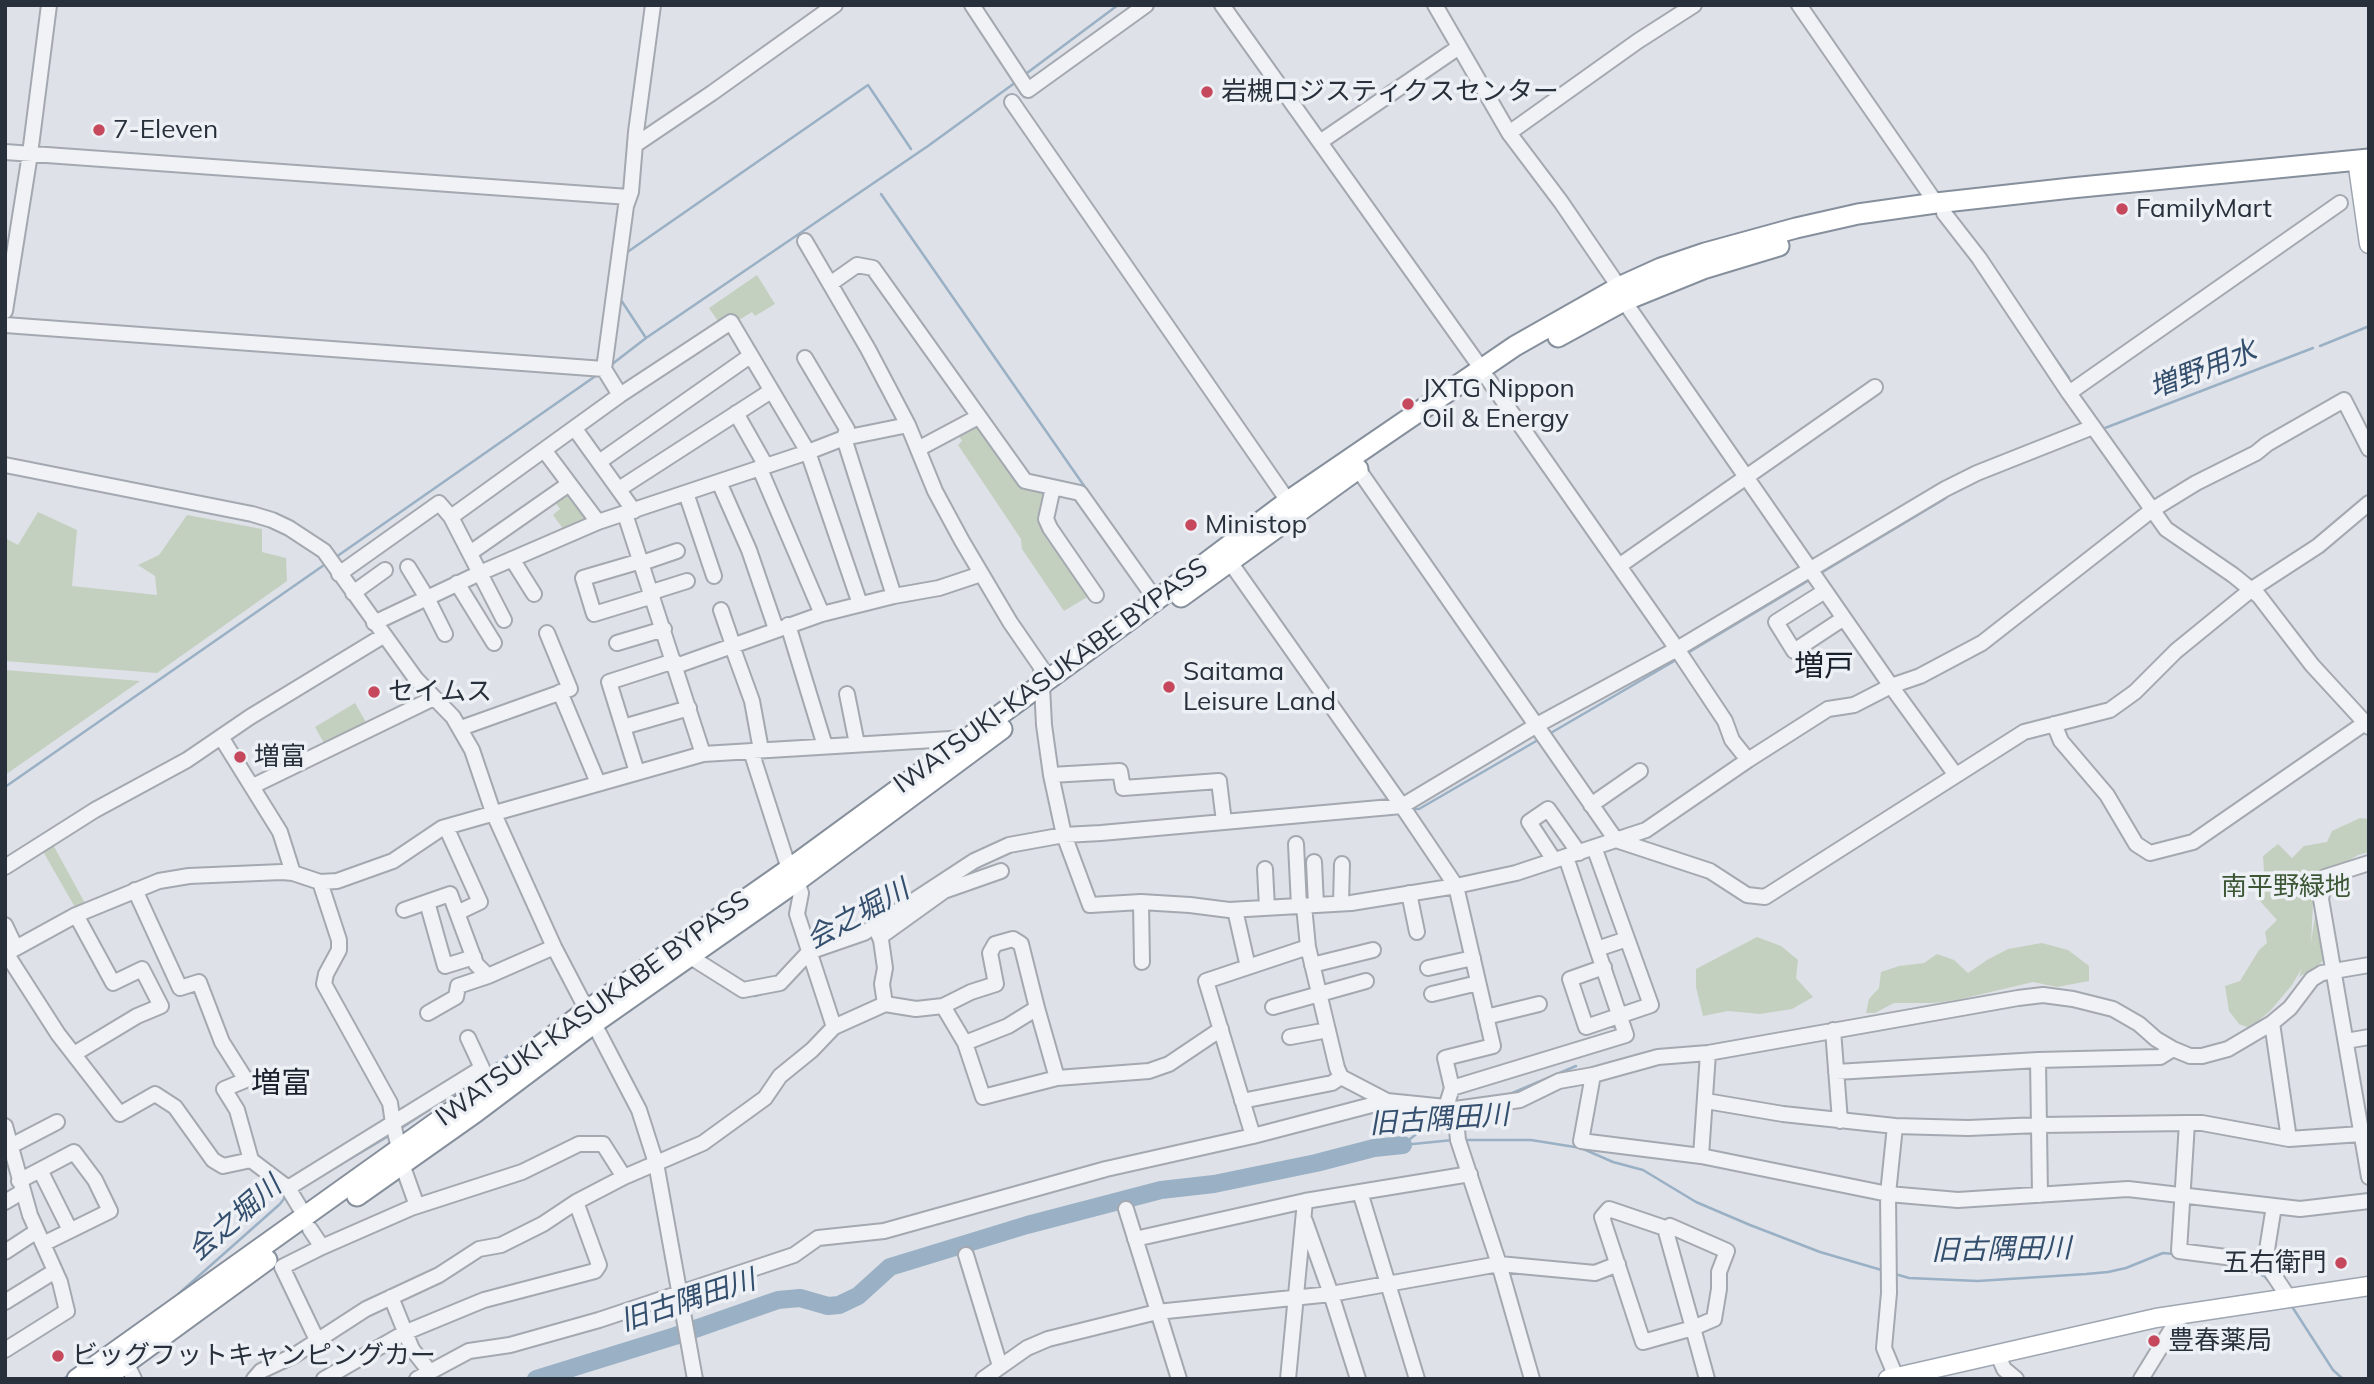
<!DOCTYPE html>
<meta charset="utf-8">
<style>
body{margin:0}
#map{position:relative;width:2374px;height:1384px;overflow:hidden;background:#dee1e7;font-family:Mulish,sans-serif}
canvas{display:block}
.frame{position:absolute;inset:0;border:7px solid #28303c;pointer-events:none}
</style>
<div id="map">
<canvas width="2374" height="1384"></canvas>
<div class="frame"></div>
</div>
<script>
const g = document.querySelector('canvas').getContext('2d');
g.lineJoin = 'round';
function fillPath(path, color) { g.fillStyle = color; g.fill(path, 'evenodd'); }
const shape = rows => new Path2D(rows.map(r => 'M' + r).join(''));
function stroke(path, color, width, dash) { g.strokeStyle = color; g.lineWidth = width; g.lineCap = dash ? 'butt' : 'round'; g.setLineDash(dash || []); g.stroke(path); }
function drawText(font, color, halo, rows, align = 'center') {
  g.font = font + ' Mulish,"Noto Sans JP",sans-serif'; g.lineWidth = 7; g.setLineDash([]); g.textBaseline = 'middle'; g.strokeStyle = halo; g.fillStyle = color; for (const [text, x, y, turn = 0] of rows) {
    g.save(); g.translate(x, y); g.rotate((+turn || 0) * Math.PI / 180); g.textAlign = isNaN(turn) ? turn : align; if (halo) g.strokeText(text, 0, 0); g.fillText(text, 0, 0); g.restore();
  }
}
fillPath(shape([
 [757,275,775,304,755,316,752,312,739,320,732,316,720,324,709,308],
 [978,424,1014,477,1049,493,1043,520,1089,596,1064,611,1022,549,1021,539,958,445,962,441,957,433],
 [568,489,588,518,587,521,564,530,553,515,560,509,553,499],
 [38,512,77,530,72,586,157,595,155,576,138,565,159,555,187,515,262,529,262,552,286,558,287,581,157,673,5,661,5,538,18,545],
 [5,670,140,681,5,775],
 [355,703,367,724,325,745,315,727],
 [2360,818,2369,819,2369,852,2358,855,2337,868,2312,878,2317,894,2313,902,2311,943,2317,902,2327,955,2320,964,2299,977,2302,968,2292,985,2270,1011,2250,1028,2239,1024,2229,1011,2225,986,2240,981,2259,950,2267,943,2265,932,2277,920,2259,900,2253,879,2264,871,2263,856,2278,844,2292,858,2304,846,2327,842,2332,831],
 [51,841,86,905,76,909,41,848],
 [1757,937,1781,946,1798,960,1796,978,1813,997,1792,1009,1760,1014,1728,1011,1703,1016,1696,987,1696,969],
 [2042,943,2068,950,2089,966,2089,981,2057,987,2033,982,1957,1000,1934,1003,1894,1003,1875,1013,1866,1013,1869,999,1879,988,1881,972,1899,966,1924,963,1937,954,1954,960,1968,973,1987,960,2008,949]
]), '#c4d0bf');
stroke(shape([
 [1027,73,1118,5],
 [881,194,1119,536],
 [1957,218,1961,224],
 [626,253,868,85,911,149],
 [619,297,646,338],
 [2029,321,2069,378],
 [2320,346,2367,327],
 [611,365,646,338,928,146,1016,82],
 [2105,428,2313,348],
 [1954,493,1963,488],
 [336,557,597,375],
 [1821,573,1946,498],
 [1686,654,1811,579],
 [1549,734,1676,660],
 [5,787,327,563],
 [1410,809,1419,809,1538,740],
 [748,995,755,996,769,992],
 [487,1070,510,1054],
 [1510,1094,1576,1066],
 [400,1129,444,1100],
 [1463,1140,1531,1140,1581,1148,1613,1162,1643,1170,1696,1202,1750,1225,1820,1252,1885,1271],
 [1405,1143,1444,1112],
 [1403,1145,1453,1140],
 [328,1172,392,1134],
 [2236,1265,2264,1276,2272,1285],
 [1895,1274,1909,1278,1978,1281,2086,1274,2108,1272,2126,1268,2163,1253,2174,1254],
 [175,1297,280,1204,286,1196],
 [2291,1305,2333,1370,2343,1379],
 [63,1379,71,1374]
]), '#9ab0c5', 2.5);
stroke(shape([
 [536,1379,675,1336,778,1300,800,1298,828,1306,839,1305,858,1296,890,1267,1027,1225,1161,1190,1214,1184,1316,1163,1374,1148,1403,1145]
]), '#9ab0c5', 18);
const minor = shape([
 [972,5,1028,90,1146,5],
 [1222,5,1481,368],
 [1435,5,1509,133,1561,202,1619,287,1624,301,1891,686,1955,774],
 [1799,5,1936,203],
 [1012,102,1288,501],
 [1509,133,1638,41,1694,5],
 [1320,142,1459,47],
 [635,145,712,93,835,5],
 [5,152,629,197],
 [1944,213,1979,258,2069,393,2166,529,2233,575,2259,596,2312,665,2369,727],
 [805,241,868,349,908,425,935,491,962,541,1010,622,1041,667,1044,725,1051,775,1064,835,1090,905,1141,902,1190,905,1229,910,1351,903,1456,886,1516,873,1646,830,1748,760,1828,709,1854,705,1891,686,1920,676,1982,643,2152,510,2196,483,2256,453,2267,444,2344,400,2369,449],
 [830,284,857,265,873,268,1025,481,1080,493,1156,600],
 [5,311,30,154,49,5],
 [5,325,604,369],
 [805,358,847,429,844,438,894,596],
 [1488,379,1677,649,1725,721,1732,740,1748,760],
 [2069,393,2340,203],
 [620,395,604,369,626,206,631,192,636,132,653,5],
 [736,413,766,466],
 [575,429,634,511],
 [918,449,978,417],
 [544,450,598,522],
 [599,462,750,356],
 [5,465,252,514,272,520,289,528,324,551,416,679,453,717,472,750,493,812,554,947,639,1110,656,1163,695,1379],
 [760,469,822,614],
 [1358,469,1616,840,1710,871,1747,895,1765,897,2024,732,2110,710,2135,692,2176,651,2252,589,2318,546,2369,503],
 [719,482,749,550,776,629],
 [619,489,771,391],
 [1052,492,1046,519,1050,528,1096,595],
 [686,493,714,576],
 [625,514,703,754],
 [451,517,620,395,731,322,808,452,860,604],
 [470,553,569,484],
 [512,559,534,594],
 [641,561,583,578,594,614,653,596],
 [1230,562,1402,806,1456,886,1493,1046,1445,1058,1452,1088,1446,1107,1455,1109,1458,1140,1499,1264,1532,1379],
 [642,563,677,551],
 [1619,566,1875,387],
 [408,567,427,598,445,634],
 [339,574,439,503,451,517,504,620],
 [457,583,494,643],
 [1825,591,1776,622,1794,651,1844,618],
 [652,592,687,581],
 [353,593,385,570],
 [721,610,733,645],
 [374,623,480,573,598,522,808,452,844,438,908,425],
 [788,625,825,746],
 [617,643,664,629],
 [732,646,752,701,761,750],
 [676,666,822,614,894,596,939,588,981,574],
 [560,692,598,783],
 [847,694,857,744],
 [2054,724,2061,741,2107,795,2136,844,2150,853,2193,842,2365,723],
 [623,727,689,708],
 [461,728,570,689,547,633],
 [221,737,280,832,293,873],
 [751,751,789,869],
 [637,772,609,682,674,661],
 [1051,775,1120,771,1123,788,1219,781,1224,822],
 [253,786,434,698],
 [1591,805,1640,771],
 [446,827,480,902,457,913],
 [1296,844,1299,906],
 [1594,847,1651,1005,1586,1027,1570,979,1604,967],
 [1554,860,1529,822,1548,809,1579,853],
 [1314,862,1316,905],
 [2369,863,2325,877,2321,899,2369,1177],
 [5,867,95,810,187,760,250,717,383,636],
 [1265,869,1267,908],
 [797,881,801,893,797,914,834,1027],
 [135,890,180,988,199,982,222,1042,246,1080,224,1089,237,1110,251,1160],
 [1409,893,1417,932],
 [427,902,445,966,474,957],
 [1141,902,1142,962],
 [1341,903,1342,864],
 [1304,906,1308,947,1337,1068,1341,1077,1387,1101,1446,1107],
 [404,910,450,894,476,964,488,976],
 [1235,910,1248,967],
 [5,925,15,946],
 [877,931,881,940,885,968,882,984,885,1004],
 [880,937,944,891,1001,871],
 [1597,949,1627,939],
 [6,953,58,1034,120,1114,155,1094,175,1107,213,1160,223,1166,251,1160,288,1188,305,1216],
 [5,954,76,915,159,881,189,876,282,872,293,873,320,882,337,881,393,861,442,828,703,754,967,738],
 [689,956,743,990,780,983,809,952,864,933,974,861,1009,845,1064,835,1101,833,1402,806,1537,725,1677,649,1945,489,1977,473,2093,427],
 [1312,965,1373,950],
 [1428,968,1473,958],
 [1432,994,1478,983],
 [943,1006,965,1043,983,1097,1057,1078,1149,1071,1169,1064,1221,1029],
 [1273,1007,1366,981],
 [428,1013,456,997,458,986,488,976,554,947],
 [1486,1017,1539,1004],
 [2272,1023,2289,1139],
 [1833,1030,1840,1121],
 [1290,1037,1328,1030],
 [2346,1041,2369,1037],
 [965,1043,1008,1026,1037,1008],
 [74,1054,137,1016,161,1006,142,969,113,983,76,915],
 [2038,1060,2040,1195],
 [1836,1072,2038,1060,2160,1057,2173,1049],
 [1593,1075,1581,1141,1701,1156,1888,1194,1958,1200,2128,1189,2300,1209,2369,1201],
 [1452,1088,1626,1035,1566,857],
 [1242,1101,1332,1083,1341,1077],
 [1706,1101,1783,1114,1895,1126,1968,1128,2039,1125,2187,1123,2202,1123,2289,1139,2361,1134],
 [1455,1109,1520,1100,1559,1081,1593,1075,1658,1057,1708,1053,2018,998,2043,995,2073,999,2113,1009,2139,1024,2156,1039,2173,1049,2190,1056,2202,1056,2228,1049,2272,1023,2290,1008,2312,979,2322,973,2369,965],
 [2187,1123,2179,1251,2265,1262,2274,1206],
 [5,1126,30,1215,60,1282,67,1311,5,1350],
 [1895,1126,1888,1194,1889,1293,1884,1348,1896,1377],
 [1253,1136,1206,981,1308,947],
 [5,1149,57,1122],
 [399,1149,393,1123,482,1068,468,1038],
 [1701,1156,1708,1053],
 [402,1164,417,1206],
 [40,1170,70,1230],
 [19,1181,74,1152,95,1180,110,1211,43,1244],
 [288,1188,393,1123,390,1103,324,984,326,974,339,950,339,940,320,882],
 [1360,1192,1417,1379],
 [5,1202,22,1192],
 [1126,1209,1179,1379],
 [1305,1221,1331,1294,1358,1379],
 [310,1229,322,1247,411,1208,522,1172,579,1144,603,1144,624,1177],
 [1666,1231,1670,1226,1727,1251,1719,1272,1719,1289,1714,1319,1693,1328,1643,1342,1602,1217,1609,1209,1665,1228,1693,1328,1707,1379],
 [1135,1239,1305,1201,1470,1174],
 [5,1252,37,1231],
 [966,1255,1000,1366],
 [2265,1262,2289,1298],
 [391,1297,412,1349,430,1372],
 [5,1302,55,1271],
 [317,1340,282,1267,322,1247],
 [1997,1353,2004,1369,2016,1379],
 [126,1362,134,1379],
 [254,1379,261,1371,295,1355,366,1309,439,1275,479,1249,501,1245,543,1224,576,1202,624,1177,703,1143,765,1098,780,1076,812,1050,834,1027,885,1004,916,1009,943,1006,971,992,996,984,990,953,995,944,1013,939,1021,944,1037,1008,1057,1078],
 [324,1379,404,1333,484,1300,595,1271,599,1265,576,1202],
 [417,1379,469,1351,510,1345,599,1320,794,1255,818,1238,884,1231,1106,1169,1253,1136,1387,1101],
 [983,1379,1027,1348,1048,1339,1157,1312,1331,1294,1499,1264,1595,1273,1618,1264],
 [1288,1379,1305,1201],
 [2141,1379,2181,1314]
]);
const major = shape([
 [2357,160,2369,244],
 [1888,1379,2156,1318,2369,1286]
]);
const highway = shape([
 [1558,337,1624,301,1703,269,1779,246],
 [1181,597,1358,469],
 [357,1196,476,1112,593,1024,797,881,1002,729],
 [77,1379,469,1099,586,1011,789,869,1135,616,1288,501,1515,346,1619,287,1661,268,1705,253,1796,228,1858,214,1936,203,2071,188,2369,159],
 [104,1379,267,1260]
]);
stroke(minor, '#a4a8b0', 18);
stroke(major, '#9ea6b2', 21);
stroke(highway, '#868f9c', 23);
stroke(minor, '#f0f2f5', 14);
stroke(major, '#fff', 18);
stroke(highway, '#fff', 19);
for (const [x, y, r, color] of [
 [1207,92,7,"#c6485d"],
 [99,130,7,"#c6485d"],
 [2122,209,7,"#c6485d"],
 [1408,404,7,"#c6485d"],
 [1191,525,7,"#c6485d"],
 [1169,687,7,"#c6485d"],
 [374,692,7,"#c6485d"],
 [240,757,7,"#c6485d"],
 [2341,1263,7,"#c6485d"],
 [2154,1341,7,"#c6485d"],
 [58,1356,7,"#c6485d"]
]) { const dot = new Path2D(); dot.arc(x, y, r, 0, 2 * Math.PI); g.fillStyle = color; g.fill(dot); stroke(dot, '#edf0f4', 2.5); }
drawText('26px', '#28303c', '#edf0f4', [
 ["岩槻ロジスティクスセンター",1221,92],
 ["7-Eleven",113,130],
 ["FamilyMart",2136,209],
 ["JXTG Nippon",1422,389],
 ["Oil & Energy",1422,419],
 ["Ministop",1205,525],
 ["Saitama",1183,672],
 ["Leisure Land",1183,702],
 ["セイムス",388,692],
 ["増富",254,757],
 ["五右衛門",2327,1263,"right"],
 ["豊春薬局",2168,1341],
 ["ビッグフットキャンピングカー",72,1356]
], 'left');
drawText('26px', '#28303c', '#edf0f4', [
 ["IWATSUKI-KASUKABE BYPASS",1051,676,-36],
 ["IWATSUKI-KASUKABE BYPASS",593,1009,-36]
]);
drawText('26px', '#3d5736', '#edf0f4', [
 ["南平野緑地",2286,887]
]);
drawText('italic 28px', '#344f6e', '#edf0f4', [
 ["増野用水",2203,370,-21],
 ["会之堀川",858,915,-29],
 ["旧古隅田川",1439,1120,-4],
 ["会之堀川",235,1219,-41],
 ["旧古隅田川",2001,1250,-1],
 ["旧古隅田川",688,1301,-18]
]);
drawText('30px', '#1a212d', '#edf0f4', [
 ["増戸",1824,667],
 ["増富",281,1084]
]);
</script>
